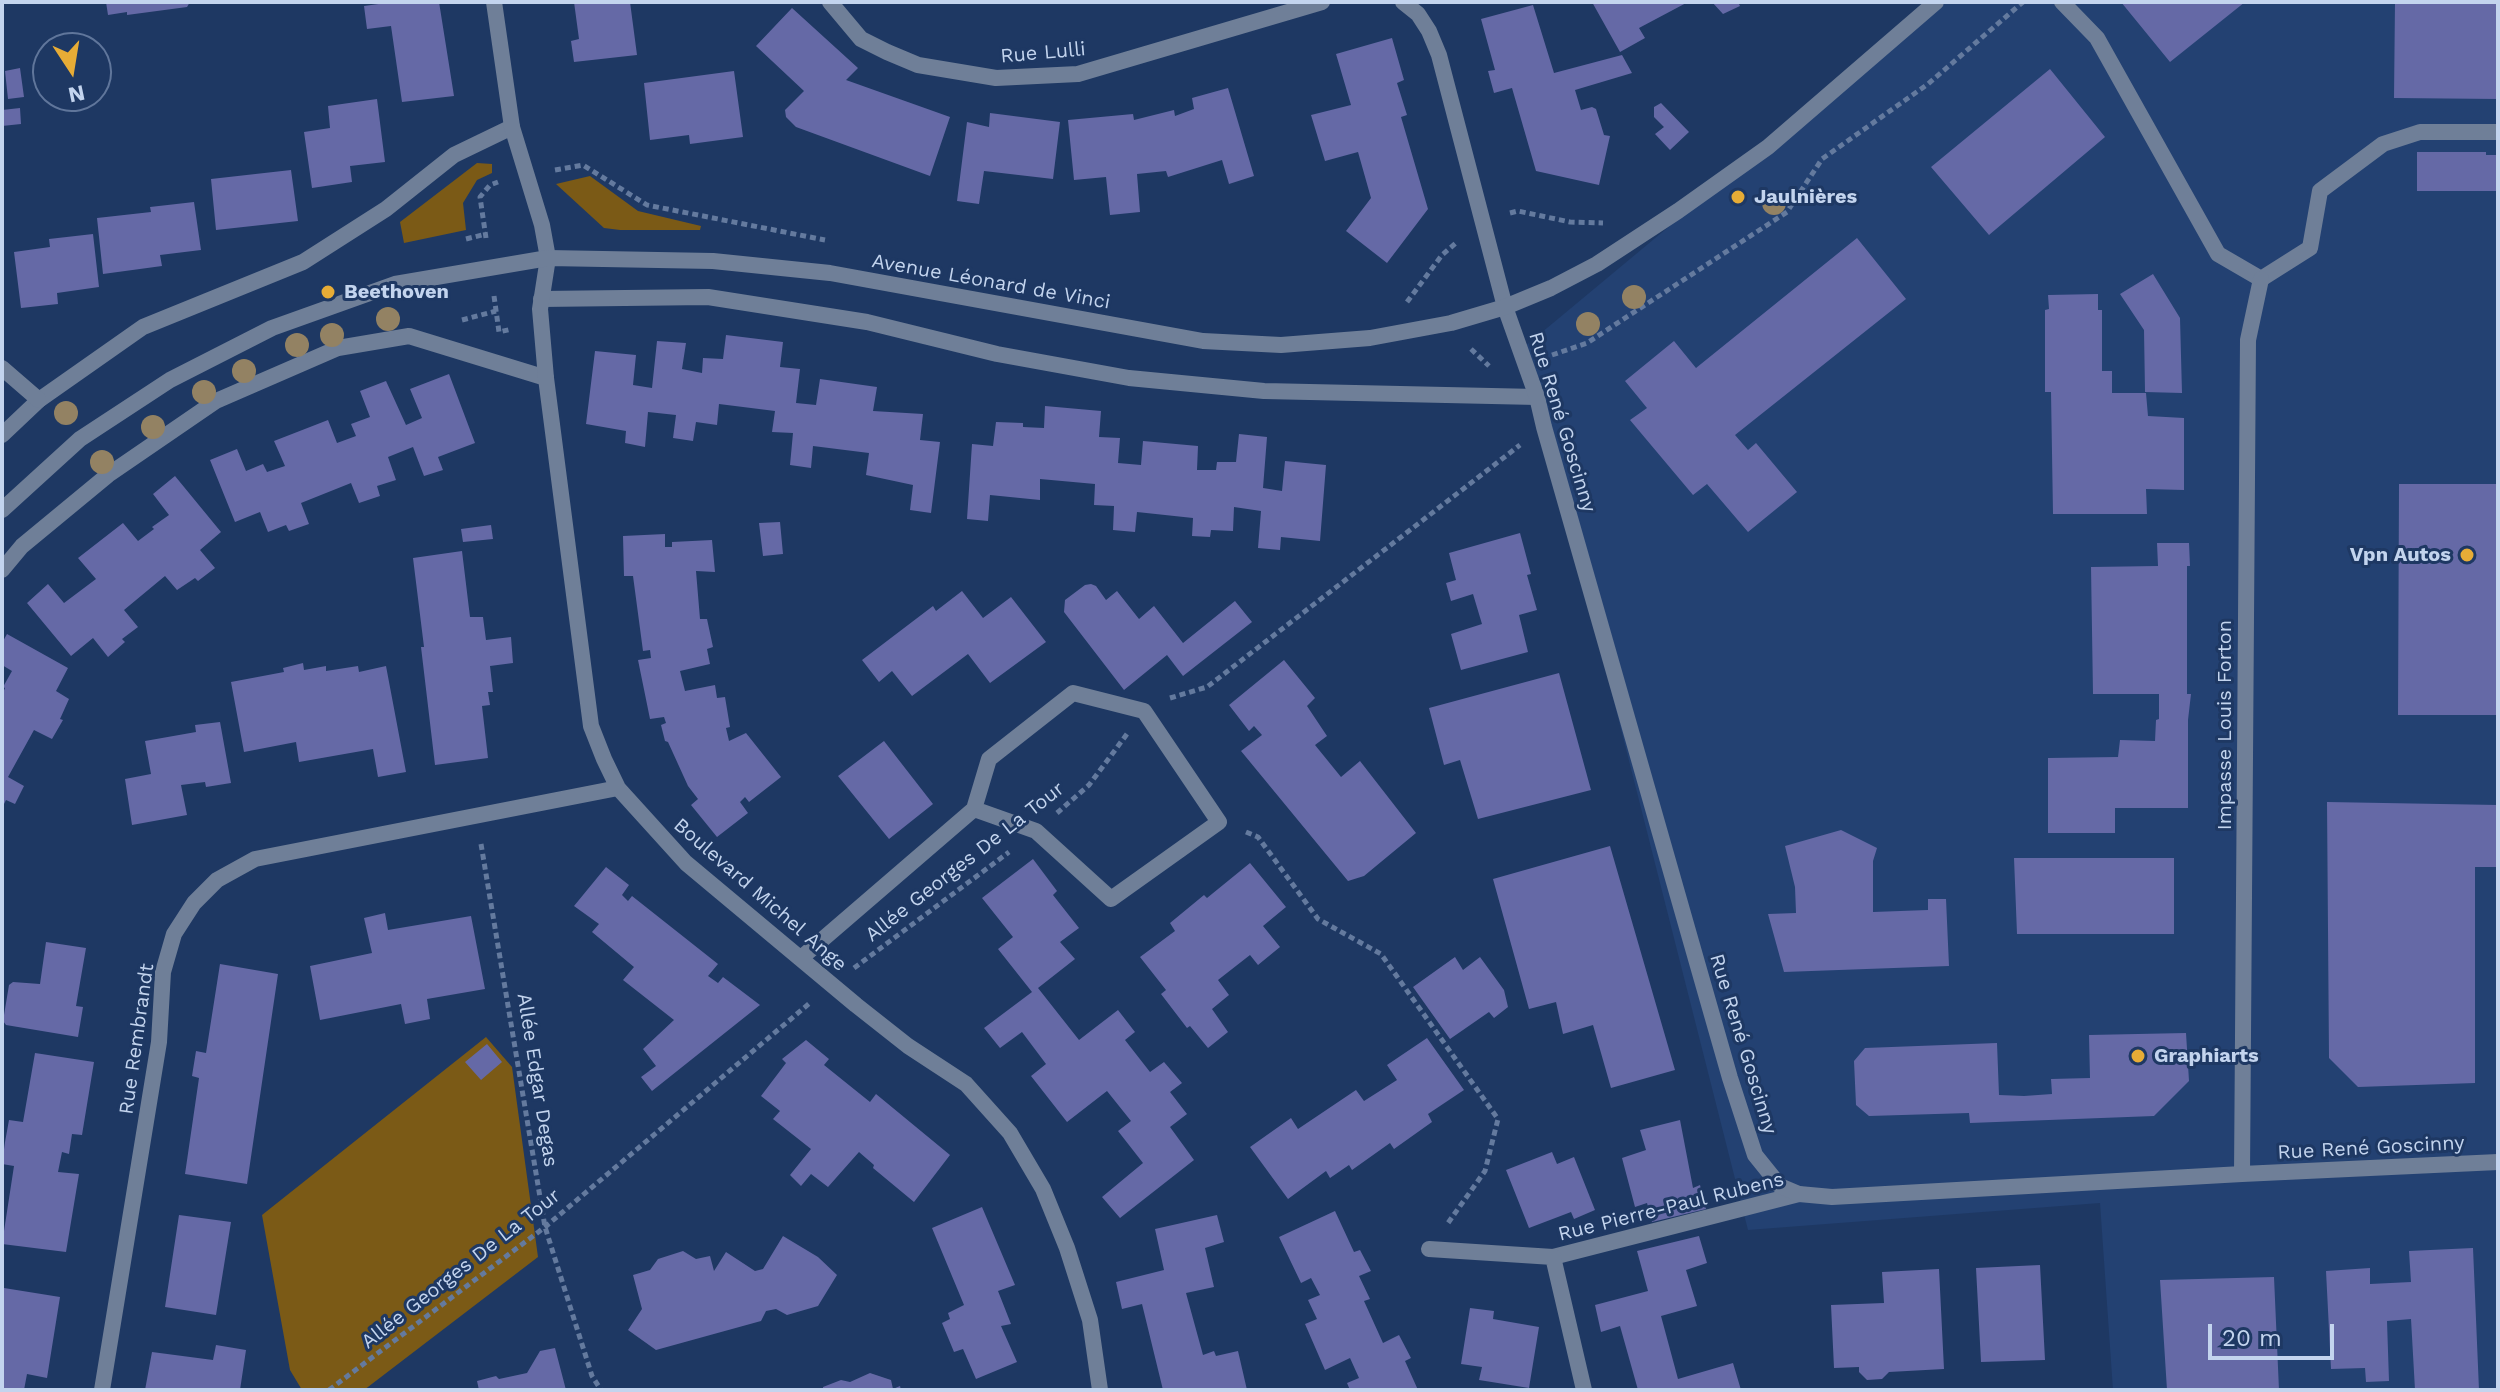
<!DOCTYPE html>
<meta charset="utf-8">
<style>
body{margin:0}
#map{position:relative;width:2500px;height:1392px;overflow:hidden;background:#1e3863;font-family:"Work Sans",sans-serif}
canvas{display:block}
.frame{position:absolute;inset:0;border:4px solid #c3d4ee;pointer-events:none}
.north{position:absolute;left:32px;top:32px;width:80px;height:80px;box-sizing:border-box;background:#1e3863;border:2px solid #60769b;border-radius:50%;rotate:168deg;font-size:22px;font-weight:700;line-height:32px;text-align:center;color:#c3d4ee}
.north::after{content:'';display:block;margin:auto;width:28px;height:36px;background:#e7ac36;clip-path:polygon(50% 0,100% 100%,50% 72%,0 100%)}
.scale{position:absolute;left:2208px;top:1324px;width:126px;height:36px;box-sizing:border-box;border:4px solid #c3d4ee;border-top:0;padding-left:10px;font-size:24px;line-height:28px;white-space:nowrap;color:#c3d4ee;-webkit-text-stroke:6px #1e3863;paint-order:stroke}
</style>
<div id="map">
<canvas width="2500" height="1392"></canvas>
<div class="frame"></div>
<div class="north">N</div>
<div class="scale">20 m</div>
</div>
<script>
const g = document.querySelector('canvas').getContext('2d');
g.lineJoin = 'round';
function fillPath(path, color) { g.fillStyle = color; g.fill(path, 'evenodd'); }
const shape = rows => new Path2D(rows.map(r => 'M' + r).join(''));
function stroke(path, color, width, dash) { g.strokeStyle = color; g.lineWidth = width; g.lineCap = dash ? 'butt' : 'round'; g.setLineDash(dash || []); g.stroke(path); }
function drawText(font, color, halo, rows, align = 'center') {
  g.font = font + ' "Work Sans",sans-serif'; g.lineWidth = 6; g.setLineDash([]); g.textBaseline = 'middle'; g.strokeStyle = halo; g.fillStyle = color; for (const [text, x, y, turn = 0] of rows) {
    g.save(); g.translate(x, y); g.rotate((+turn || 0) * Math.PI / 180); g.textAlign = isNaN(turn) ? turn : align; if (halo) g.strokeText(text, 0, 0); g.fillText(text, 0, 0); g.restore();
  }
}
fillPath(shape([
 [1939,2,2498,2,2498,1390,2113,1390,2100,1203,1748,1230,1537,398,1517,353]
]), '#234172');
fillPath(shape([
 [477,163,492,164,492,173,477,180,463,203,466,230,404,243,400,222],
 [590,176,638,211,701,226,700,230,620,230,604,228,556,184],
 [486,1037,512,1067,538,1257,364,1390,302,1390,290,1370,262,1215]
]), '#7b5a16');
fillPath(shape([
 [106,2,190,2,187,7,127,15,127,12,108,15],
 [393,2,439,2,454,96,402,102,391,26,367,29,364,6],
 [574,2,630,2,637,55,574,62,571,41,579,39],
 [1592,2,1688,2,1639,28,1645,38,1620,52],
 [1712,2,1738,2,1740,6,1723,14],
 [2121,2,2245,2,2170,62],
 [2395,2,2498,2,2498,99,2394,98],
 [1533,5,1554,73,1622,55,1632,73,1575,90,1581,110,1592,107,1596,109,1604,135,1610,136,1599,185,1536,171,1512,88,1494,93,1488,71,1495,70,1481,19],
 [792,8,858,68,846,80,950,117,930,176,796,127,786,117,785,110,804,91,756,46],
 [1392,38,1404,80,1397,83,1407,115,1401,117,1428,209,1387,263,1346,231,1371,198,1358,152,1325,161,1311,115,1351,105,1336,54],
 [20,68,24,97,8,99,5,71],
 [2050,69,2105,137,1989,235,1931,167],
 [734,71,743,137,690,144,689,135,650,140,644,83],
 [1228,88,1254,176,1229,184,1222,160,1168,177,1166,171,1137,174,1140,212,1110,215,1106,177,1074,180,1068,120,1133,114,1134,120,1174,110,1175,116,1194,109,1192,98],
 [377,99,385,162,350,166,352,182,312,188,304,132,330,128,328,106],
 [1661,103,1689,132,1670,150,1655,134,1664,127,1654,117,1654,107],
 [20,108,21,124,2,126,2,110],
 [990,113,1060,122,1053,179,984,171,979,204,957,201,967,122,989,127],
 [2417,152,2486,152,2486,155,2498,155,2498,191,2417,191],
 [291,170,298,221,216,230,211,179],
 [194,202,201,250,160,255,162,266,103,274,97,218,151,212,150,207],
 [93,234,99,287,57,293,58,304,21,308,14,252,50,247,49,239],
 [1857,238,1906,299,1735,435,1748,450,1756,443,1797,492,1748,532,1707,484,1693,495,1630,420,1647,408,1625,381,1674,341,1696,368],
 [2153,274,2180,318,2182,393,2145,392,2144,330,2120,294],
 [2098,294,2098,310,2102,310,2102,371,2112,371,2112,393,2146,393,2148,416,2184,418,2184,490,2146,489,2147,514,2053,514,2051,392,2045,392,2045,310,2049,309,2048,295],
 [726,335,783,342,780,367,800,369,796,403,816,405,820,379,877,387,873,411,923,414,920,440,940,442,931,513,910,510,913,485,866,475,869,453,813,446,811,468,790,465,793,433,772,432,775,411,719,404,717,425,696,422,693,441,673,438,676,415,648,412,645,447,625,443,626,431,586,424,595,351,636,355,633,385,652,388,657,341,686,343,682,369,702,373,703,358,723,359],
 [449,374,475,443,438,457,443,470,424,476,413,447,388,457,396,480,377,486,380,496,359,503,351,483,301,503,309,524,289,531,286,525,268,532,260,512,235,522,210,460,237,449,246,471,263,464,267,472,285,466,274,441,328,420,337,443,356,436,351,424,370,417,360,391,386,381,406,425,422,418,410,389],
 [1045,406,1101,411,1099,437,1120,438,1118,463,1141,465,1143,441,1198,446,1197,470,1216,470,1217,462,1236,462,1239,434,1267,437,1263,488,1282,491,1285,461,1326,465,1320,541,1281,537,1280,550,1258,548,1261,511,1234,507,1233,531,1211,530,1210,537,1192,536,1193,518,1137,512,1135,532,1113,530,1114,506,1094,505,1095,484,1040,479,1040,500,990,495,988,521,967,519,972,444,993,446,996,422,1023,423,1023,427,1044,428],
 [175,476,221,532,200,550,215,568,198,581,195,578,177,590,165,576,124,610,138,627,122,639,125,642,108,657,93,638,71,656,27,603,48,584,64,603,96,579,78,558,123,523,138,541,154,529,152,527,169,515,153,494],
 [2399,484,2498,484,2498,715,2398,715],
 [780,522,783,554,763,556,759,523],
 [491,525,493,539,463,542,461,529],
 [1520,533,1531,574,1527,575,1537,610,1519,615,1528,652,1461,670,1451,634,1482,624,1473,594,1451,601,1446,583,1456,580,1449,553],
 [665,534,665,547,672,547,672,542,712,540,715,572,696,571,700,619,707,619,713,647,707,649,710,664,680,671,685,691,715,685,717,698,725,697,730,727,726,728,729,741,746,733,781,777,749,802,745,797,740,802,748,813,717,837,691,805,698,799,688,786,668,742,665,741,661,725,666,723,664,717,650,719,638,660,651,658,650,650,643,651,633,576,624,576,623,536],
 [2157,543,2189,543,2190,566,2187,566,2187,694,2191,694,2188,720,2188,808,2115,808,2115,833,2048,833,2048,758,2118,757,2120,740,2155,741,2156,720,2159,719,2159,694,2093,694,2091,567,2158,566],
 [462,551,470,617,483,617,486,640,511,637,513,663,490,666,493,692,488,692,490,705,482,706,488,758,435,765,421,647,424,647,413,558],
 [1091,584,1096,586,1106,600,1117,591,1139,619,1154,606,1183,643,1235,601,1252,622,1183,676,1167,655,1124,690,1064,612,1065,600,1085,585],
 [962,591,983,618,1011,597,1046,642,990,683,968,654,912,696,892,671,879,682,862,660,933,606,936,611],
 [7,634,68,668,56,691,69,699,60,719,63,720,52,739,34,730,8,777,24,786,15,804,6,800,2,808,2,695,5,688,3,687,12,671,2,665,2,643],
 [1284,660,1315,698,1307,706,1327,736,1315,745,1341,777,1360,761,1416,833,1364,876,1348,881,1241,751,1262,735,1254,726,1249,731,1229,705],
 [303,663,304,670,326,666,326,671,358,666,359,672,386,666,406,772,378,777,373,749,299,762,296,742,244,752,231,682,284,672,283,668],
 [1559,673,1591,790,1478,819,1460,760,1444,765,1429,708],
 [220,722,231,783,206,787,205,782,181,785,187,815,132,825,125,779,151,774,145,741,196,732,195,725],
 [884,741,933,804,889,839,838,776],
 [2327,802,2498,805,2498,867,2475,867,2475,1083,2358,1087,2329,1058],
 [1841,830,1877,848,1873,861,1873,912,1928,910,1928,899,1946,899,1949,966,1784,972,1768,914,1796,913,1795,887,1785,846],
 [1610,846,1675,1070,1611,1088,1593,1025,1563,1034,1556,1002,1529,1009,1493,879],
 [2014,858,2174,858,2174,934,2017,934],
 [1033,859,1057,891,1053,895,1079,928,1060,942,1075,959,1038,988,1079,1040,1118,1010,1135,1032,1125,1040,1150,1072,1164,1062,1182,1083,1170,1092,1187,1114,1170,1127,1194,1160,1120,1218,1102,1197,1143,1163,1118,1131,1131,1121,1107,1091,1067,1122,1031,1076,1046,1064,1022,1032,1000,1048,984,1028,1032,992,998,949,1013,937,982,898],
 [1250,863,1286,907,1263,926,1280,947,1258,965,1250,955,1218,980,1229,995,1212,1009,1228,1032,1208,1048,1190,1026,1187,1028,1161,994,1166,990,1140,957,1175,931,1170,923,1204,895,1207,898],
 [606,867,629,885,622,895,628,901,632,896,718,964,708,976,718,983,723,977,760,1005,652,1091,641,1077,656,1066,643,1049,674,1020,623,980,634,967,592,932,599,924,574,906],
 [385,913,388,930,471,916,485,989,427,999,430,1019,405,1024,401,1004,320,1020,310,966,372,953,364,918],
 [46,942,86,948,76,1006,83,1007,78,1037,6,1025,3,1021,9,985,13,982,40,984],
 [1455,957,1463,970,1480,957,1504,990,1508,1007,1494,1018,1489,1012,1450,1039,1413,987],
 [220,964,278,974,247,1184,185,1174,199,1078,192,1076,196,1051,206,1053],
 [2186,1033,2189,1081,2154,1116,1970,1123,1969,1113,1869,1116,1856,1105,1854,1061,1865,1048,1997,1043,1999,1095,2024,1096,2052,1094,2051,1079,2090,1078,2089,1035],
 [1427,1038,1464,1090,1428,1114,1432,1122,1394,1149,1390,1143,1352,1170,1349,1165,1330,1178,1326,1171,1288,1199,1250,1147,1291,1118,1298,1129,1356,1090,1364,1101,1397,1080,1387,1065],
 [806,1040,829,1059,824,1065,870,1102,876,1094,950,1155,914,1202,873,1168,874,1165,859,1152,828,1187,811,1174,801,1186,790,1175,811,1149,773,1119,780,1111,761,1096,786,1063,782,1059],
 [487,1044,502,1062,481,1080,465,1062],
 [35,1053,94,1062,82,1135,72,1134,69,1154,62,1152,58,1172,79,1174,66,1252,2,1244,14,1166,2,1164,5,1142,9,1120,23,1122],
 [1680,1120,1693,1188,1700,1185,1706,1209,1652,1222,1647,1203,1635,1207,1622,1158,1646,1150,1640,1130],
 [1552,1152,1557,1164,1574,1157,1595,1210,1574,1219,1571,1212,1529,1228,1506,1170],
 [982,1207,1015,1285,998,1291,1011,1324,1001,1326,1017,1362,976,1379,963,1349,954,1352,942,1323,950,1319,948,1313,964,1305,932,1228],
 [1335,1211,1354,1252,1360,1250,1371,1271,1359,1276,1370,1299,1364,1301,1383,1343,1399,1335,1411,1358,1405,1361,1418,1390,1350,1390,1347,1383,1359,1378,1350,1358,1325,1370,1305,1324,1317,1319,1308,1300,1320,1295,1311,1278,1301,1283,1279,1237],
 [179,1215,231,1222,216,1315,165,1307],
 [1217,1215,1224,1242,1205,1248,1214,1287,1186,1293,1203,1355,1214,1351,1216,1356,1238,1351,1247,1390,1163,1390,1142,1304,1122,1309,1116,1282,1164,1270,1155,1229],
 [783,1236,818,1257,837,1275,818,1306,787,1315,776,1309,766,1311,761,1321,656,1350,628,1330,642,1309,633,1275,650,1270,658,1259,683,1251,696,1259,710,1256,714,1271,726,1252,755,1271,763,1269],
 [1699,1236,1707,1263,1686,1270,1697,1306,1661,1316,1678,1379,1733,1363,1741,1390,1638,1390,1620,1326,1601,1332,1595,1305,1648,1291,1637,1251],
 [2473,1248,2479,1390,2415,1390,2411,1319,2387,1321,2389,1381,2366,1382,2365,1368,2331,1369,2326,1271,2370,1268,2370,1284,2411,1282,2409,1251],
 [2040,1265,2045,1360,1981,1362,1976,1268],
 [1939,1269,1944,1369,1889,1372,1882,1379,1867,1380,1859,1372,1859,1367,1834,1368,1831,1305,1884,1303,1882,1272],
 [2274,1277,2279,1390,2167,1390,2160,1280],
 [4,1288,60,1297,47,1378,27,1374,24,1390,2,1390],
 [1470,1308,1494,1311,1493,1319,1539,1327,1529,1388,1479,1380,1482,1367,1461,1364],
 [216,1345,246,1350,240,1390,145,1390,152,1352,213,1360],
 [555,1348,566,1390,479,1390,477,1381,496,1376,499,1379,527,1373,540,1351],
 [870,1373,891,1380,893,1389,900,1386,901,1390,823,1390,823,1387,841,1380,850,1382]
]), '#6569a6');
stroke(shape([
 [555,170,583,165,647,205,825,240],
 [1510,213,1518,211,1570,222,1603,223],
 [486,238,480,197,490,185,498,182],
 [466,239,486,234],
 [494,296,499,332,512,329],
 [1407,302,1442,255,1457,242],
 [462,320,496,311],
 [1471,349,1489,366],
 [1552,355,1587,343,1787,212,1822,159,1928,84,2023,2],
 [1170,698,1207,687,1520,445],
 [1057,813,1089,785,1127,734],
 [1246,832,1258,837,1318,919,1381,954,1498,1119,1485,1171,1448,1223],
 [481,844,545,1227,592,1376,601,1390],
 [854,968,1009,852],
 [329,1390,545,1227,811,1002]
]), '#647a9e', 5, [6, 4]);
stroke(shape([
 [2062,2,2097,38,2218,254,2261,279,2310,248,2320,191,2383,144,2420,132,2498,132],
 [541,299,708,297,867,322,997,354,1129,378,1264,391,1537,397],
 [2,435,39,400,143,327,303,262,386,209,454,155,512,127],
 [2,570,22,546,108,475,216,401,338,348,409,336,546,378],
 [1553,1257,1799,1194]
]), '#6f7f98', 16);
stroke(shape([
 [494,2,512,127,542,225,548,258,540,309,546,378,591,726,604,759,618,788,686,863,856,1005,908,1046,966,1084,1010,1133,1043,1189,1067,1248,1090,1320,1100,1390],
 [830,2,861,39,887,52,918,65,996,78,1078,74,1322,2],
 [1403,2,1418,14,1429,31,1439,55,1505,307,1537,397,1544,427,1730,1078,1755,1155,1780,1186,1799,1194,1832,1197,2242,1174,2498,1162],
 [2,368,39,400],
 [801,958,974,809,989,759,1073,693,1144,711,1219,822,1111,899,1036,831,974,809],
 [2242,1174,2248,340,2261,279],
 [1429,1249,1553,1257,1584,1390],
 [102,1390,159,1042,163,972,174,934,194,903,217,880,255,859,618,788]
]), '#6f7f98', 16);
stroke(shape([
 [2,510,80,439,170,380,272,328,395,284,548,258,713,261,830,273,1203,341,1281,345,1370,338,1451,323,1505,307,1551,288,1597,264,1678,211,1768,147,1936,2]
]), '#6f7f98', 16);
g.fillStyle = '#938263';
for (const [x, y] of [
 [1774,203],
 [1634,297],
 [388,319],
 [1588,324],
 [332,335],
 [297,345],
 [244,371],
 [204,392],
 [66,413],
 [153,427],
 [102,462]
]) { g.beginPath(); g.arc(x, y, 12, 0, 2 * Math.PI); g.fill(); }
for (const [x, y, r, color] of [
 [1738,197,8,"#e7ac36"],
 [328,292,8,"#e7ac36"],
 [2467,555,8,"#e7ac36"],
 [2138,1056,8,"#e7ac36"]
]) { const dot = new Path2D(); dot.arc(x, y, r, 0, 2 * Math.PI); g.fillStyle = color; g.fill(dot); stroke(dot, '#1e3863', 3); }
drawText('20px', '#c3d4ee', '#1e3863', [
 ["Rue Lulli",1043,53,-5],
 ["Avenue Léonard de Vinci",991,282,10],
 ["Rue René Goscinny",1562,422,73],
 ["Impasse Louis Forton",2225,725,-90],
 ["Allée Georges De La Tour",965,862,-38],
 ["Boulevard Michel Ange",760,895,41],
 ["Rue Rembrandt",137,1039,-82],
 ["Rue René Goscinny",1743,1044,73],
 ["Allée Edgar Degas",537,1080,81],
 ["Rue René Goscinny",2371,1148,-3],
 ["Rue Pierre-Paul Rubens",1671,1207,-14],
 ["Allée Georges De La Tour",461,1269,-38]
]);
drawText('bold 20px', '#c3d4ee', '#1e3863', [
 ["Jaulnières",1754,197],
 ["Beethoven",344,292],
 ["Vpn Autos",2451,555,"right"],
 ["Graphiarts",2154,1056]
], 'left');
</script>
